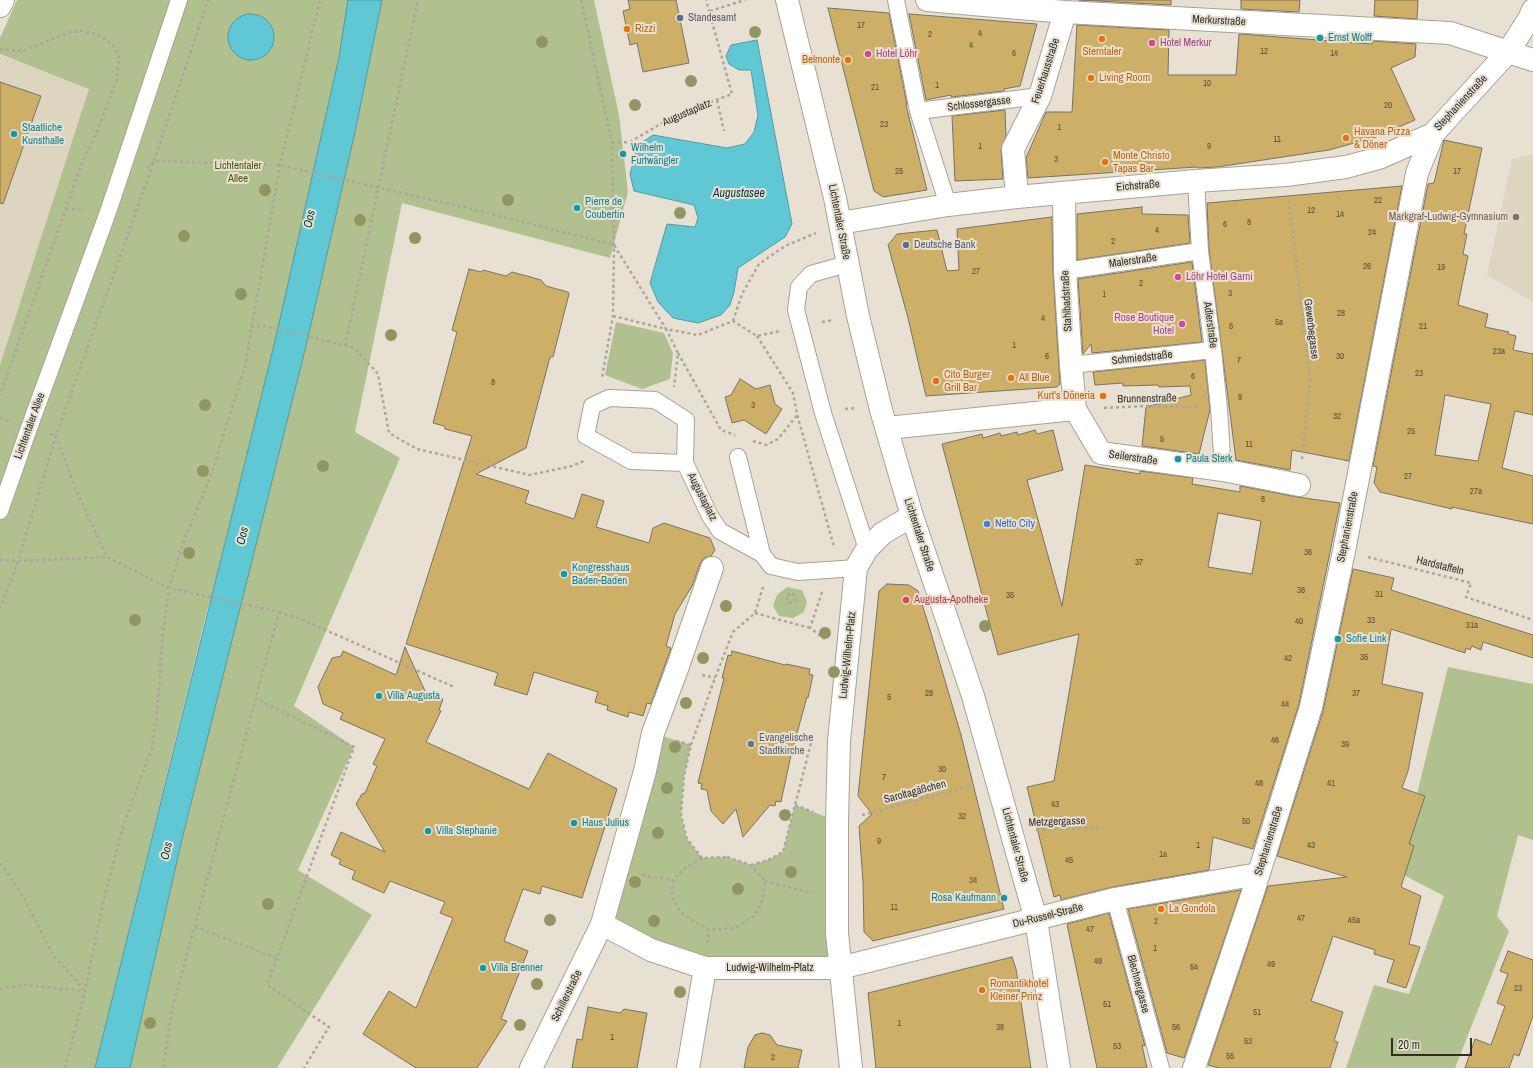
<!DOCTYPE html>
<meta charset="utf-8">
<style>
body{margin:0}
#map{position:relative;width:1533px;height:1068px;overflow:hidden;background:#e8e1d3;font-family:"Archivo Narrow",sans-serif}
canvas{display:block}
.scale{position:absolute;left:1391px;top:1038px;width:81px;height:18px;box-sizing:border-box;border:2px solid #302d28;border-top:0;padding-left:5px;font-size:12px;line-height:14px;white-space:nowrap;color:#302d28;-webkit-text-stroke:3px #e8e1d3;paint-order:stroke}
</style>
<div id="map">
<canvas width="1533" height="1068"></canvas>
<div class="scale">20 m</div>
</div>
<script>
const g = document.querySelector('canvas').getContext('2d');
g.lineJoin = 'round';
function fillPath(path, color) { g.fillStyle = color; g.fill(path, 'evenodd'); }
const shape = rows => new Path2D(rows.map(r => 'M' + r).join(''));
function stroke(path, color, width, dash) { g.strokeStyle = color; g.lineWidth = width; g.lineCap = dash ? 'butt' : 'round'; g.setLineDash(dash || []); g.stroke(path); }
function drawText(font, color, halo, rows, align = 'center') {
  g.font = font + ' "Archivo Narrow",sans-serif'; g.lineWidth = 4; g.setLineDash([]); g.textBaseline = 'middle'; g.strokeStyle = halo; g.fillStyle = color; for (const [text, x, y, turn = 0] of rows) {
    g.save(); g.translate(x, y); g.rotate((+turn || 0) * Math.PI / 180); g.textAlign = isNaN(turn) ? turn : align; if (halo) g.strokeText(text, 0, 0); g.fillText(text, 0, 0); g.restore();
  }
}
fillPath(shape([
 [0,55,90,88,0,365],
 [1533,154,1533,302,1487,275,1512,159]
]), '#ded5c0');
fillPath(shape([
 [17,0,594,0,619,115,628,192,610,258,402,203,355,432,400,458,294,706,354,747,298,870,372,915,277,1068,130,1068,182,839,305,346,208,607,95,1068,0,1068,0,365,89,89,0,54,0,38],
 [616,322,664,333,673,353,670,379,642,389,605,375],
 [787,587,802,590,807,602,804,612,793,618,779,616,773,606,777,595],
 [1448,667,1533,684,1533,840,1518,835,1497,916,1509,931,1455,1068,1346,1068,1374,985,1409,994,1444,896,1398,872],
 [653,733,691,745,684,776,681,815,687,839,702,858,727,857,751,865,768,860,783,852,795,805,837,821,840,968,705,968,602,924]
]), '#b0c08e');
const water = shape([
 [348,0,382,0,355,132,306,346,182,839,130,1068,95,1068,276,337,339,57,348,0],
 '228 37a23 23 0 1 1 46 0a23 23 0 1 1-46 0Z',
 [757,40,792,224,785,237,738,268,734,292,730,305,721,315,698,323,673,318,658,302,650,283,667,224,695,227,698,218,694,205,634,191,630,174,638,145,653,135,727,148,745,144,754,132,758,115,751,70,739,70,729,64,726,56,731,45,757,40]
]);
fillPath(water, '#60c8d5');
stroke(water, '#529aa1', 1);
const building = shape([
 [628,0,676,0,689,63,643,72,637,43,630,45,623,11,630,9,628,0],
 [1079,0,1171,0,1171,5,1079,0],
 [1241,0,1300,0,1299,12,1241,9,1241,0],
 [1375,0,1418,0,1417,19,1374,16,1375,0],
 [828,8,889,13,907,105,906,105,927,190,883,197,874,191,828,8],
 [909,14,1037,24,1020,86,1004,89,1004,91,951,97,951,95,926,100,909,14],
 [1077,25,1169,30,1168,75,1236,75,1239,34,1372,44,1372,41,1416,44,1415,57,1391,68,1415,120,1376,137,1329,150,1217,167,1198,168,1197,167,1028,178,1026,158,1046,112,1072,112,1077,25],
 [0,82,41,96,3,204,0,203,0,82],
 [1005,110,1006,136,1001,150,1003,179,955,181,952,116,1005,110],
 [1444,140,1482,148,1464,234,1467,234,1463,254,1468,256,1458,305,1488,314,1485,327,1509,332,1508,334,1516,336,1513,350,1533,354,1533,415,1515,411,1502,468,1533,476,1533,524,1452,507,1452,509,1380,492,1374,483,1377,467,1373,466,1428,184,1434,183,1444,140],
 [1445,395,1491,404,1478,461,1435,455,1445,395],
 [1402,186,1349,461,1292,450,1290,470,1236,460,1209,250,1207,203,1402,186],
 [1142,207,1142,214,1188,215,1190,243,1077,260,1077,214,1142,207],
 [1052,217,1053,272,1060,384,1057,387,926,396,908,318,888,245,897,234,937,230,947,271,959,270,957,229,1052,217],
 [1192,262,1202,342,1092,353,1091,344,1083,354,1078,279,1192,262],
 [469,269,481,272,483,270,506,276,512,272,527,276,541,280,546,286,568,292,569,294,553,357,550,357,526,448,476,474,529,491,525,503,574,519,582,494,604,501,596,527,649,543,653,528,664,523,710,538,715,550,711,556,704,558,700,564,692,586,675,614,666,646,671,648,651,704,647,703,643,716,629,712,628,717,607,710,608,706,595,702,598,692,534,672,527,695,494,685,498,673,406,644,472,436,445,429,444,426,433,423,457,332,452,330,469,269],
 [1205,360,1210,410,1199,454,1142,446,1146,407,1191,395,1190,386,1159,387,1158,385,1123,386,1123,383,1095,385,1093,372,1205,360],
 [740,379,756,389,770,385,775,404,782,409,766,434,744,420,732,423,725,397,731,395,740,379],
 [1035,430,1037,434,1053,430,1063,470,1027,480,1062,606,1085,465,1140,474,1140,471,1193,478,1192,484,1240,492,1240,486,1297,497,1340,503,1299,704,1253,849,1213,837,1209,870,1113,887,1061,900,1060,895,1054,897,1027,787,1054,781,1079,634,998,655,942,444,982,434,983,438,1000,433,1001,436,1017,432,1018,435,1035,430],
 [1218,513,1261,521,1252,574,1208,567,1218,513],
 [1353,569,1394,578,1391,590,1533,635,1533,658,1483,642,1481,650,1472,646,1470,650,1466,648,1465,653,1391,629,1382,684,1423,693,1408,771,1402,788,1425,796,1409,844,1414,846,1401,887,1421,896,1409,944,1420,947,1406,988,1387,982,1394,960,1374,954,1375,950,1333,936,1311,1001,1343,1012,1334,1041,1338,1042,1330,1068,1219,1068,1208,1065,1268,886,1347,877,1277,856,1323,711,1353,569],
 [887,584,909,585,918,591,928,623,961,735,1004,909,873,941,864,932,863,882,859,826,872,814,858,796,879,591,887,584],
 [405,647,425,691,443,699,439,710,441,711,426,742,529,789,548,753,617,789,582,898,542,886,540,894,523,889,504,941,528,951,501,1019,507,1021,477,1068,416,1068,363,1034,389,991,416,1008,453,918,440,913,445,902,390,881,384,893,352,879,355,871,339,864,341,860,331,855,341,832,385,852,356,804,362,794,365,793,377,766,373,764,385,739,340,719,343,713,323,704,318,687,332,658,341,656,343,651,396,675,405,647],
 [732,651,785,665,786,664,810,669,809,674,813,675,808,698,807,697,791,755,781,802,776,801,775,806,770,805,743,837,736,809,723,824,711,811,707,790,701,789,702,784,698,783,724,678,722,678,728,655,731,656,732,651],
 [1241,890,1184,1058,1167,1053,1128,909,1241,890],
 [1109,913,1145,1046,1142,1045,1147,1068,1097,1068,1067,924,1109,913],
 [1508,951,1533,960,1533,1016,1519,1056,1514,1054,1509,1068,1465,1068,1475,1039,1491,1045,1505,1006,1497,1003,1508,974,1500,971,1508,951],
 [1012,957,1016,969,1031,1068,876,1068,868,993,1012,957],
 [588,1007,620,1013,624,1009,647,1013,637,1068,572,1068,577,1039,582,1040,588,1007],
 [762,1033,770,1035,777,1045,802,1050,798,1068,744,1068,748,1047,755,1035,762,1033]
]);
fillPath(building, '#ceaf67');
stroke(building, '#787266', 1);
const lane = shape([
 [896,0,918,111,948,205],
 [918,111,1040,96],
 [1196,181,1200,251,1213,350,1219,409,1223,470],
 [847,264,811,274,799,287,796,310,823,413,867,549],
 [1065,271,1200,251],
 [1071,365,1213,350],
 [738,457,762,554,771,566,798,572,856,568],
 [685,463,631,461,586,436,592,406,609,398,655,400,686,420,685,463,710,516,720,531,762,554],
 [0,511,29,428,108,212,179,0],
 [1115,899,1161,1068]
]);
const street = shape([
 [787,0,835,198,858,316,881,410,912,516,973,696,1036,920,1059,1068],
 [927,0,1065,12,1450,33,1533,60],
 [0,6,3,0],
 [1064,193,1065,271,1071,365,1075,409,1101,453,1223,470,1299,485],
 [1017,197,1013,149,1040,96,1065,12],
 [840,223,948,205,1017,197,1196,181,1286,175,1346,167,1379,158,1433,134],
 [887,428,1075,409],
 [602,924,651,950,705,968,840,968,1115,899,1258,874],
 [531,1068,602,924,645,771,653,733,677,669,712,568],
 [688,1068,705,968],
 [851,1068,837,933,837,821,839,741,856,568,867,549,883,533,912,516],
 [1194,1068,1253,892,1311,707,1344,551,1417,173,1433,134,1508,52,1529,19,1533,10]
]);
stroke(lane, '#a9a295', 18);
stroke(street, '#a9a295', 24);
stroke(shape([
 [581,0,612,143,614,245,613,316,602,378],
 [710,11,745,0],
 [0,49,23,51,70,32,83,31,96,34,105,39,113,45,119,58,116,82,97,132,82,163,0,395],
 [717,100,724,131],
 [612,143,630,142,674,116,732,94,706,0],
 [147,168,154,161,280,165,463,207,614,245,666,329,698,335,733,321,757,336,780,331],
 [1289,200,1310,381,1302,459],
 [66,209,85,210],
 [613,316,666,329,678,353,674,387],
 [733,321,742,294,759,264,785,246,816,233],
 [822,322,833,320],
 [251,327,265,326,355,348,378,374,389,433,417,449,530,475,572,466,584,461],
 [757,336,793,393,797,414,834,547],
 [345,346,418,0],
 [678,353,721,430,735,435],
 [1104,408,1145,406,1197,407],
 [845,409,855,408],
 [0,418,9,421],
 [50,434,56,436,76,490,107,557],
 [753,441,766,445,778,439,798,414],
 [1368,557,1471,583,1466,597,1533,620],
 [0,560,18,561,107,557,169,588,279,612,172,1010,163,1068],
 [822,592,810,628,825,639],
 [793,593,796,600,790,603,786,596,793,593],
 [0,609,18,561,56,436,154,161,208,0],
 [279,612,301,619,454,687],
 [755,613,810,628],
 [702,675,715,678],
 [676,741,691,745],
 [795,805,813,812],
 [862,815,973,785],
 [1036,830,1103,828],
 [727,857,751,865,765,881,763,899,755,915,735,928,709,930,681,913,672,897,673,880,684,869,702,858,727,857],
 [702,858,687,839,681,815,684,776,691,745,715,678,733,632,755,613,763,587],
 [0,864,3,866,25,900,53,955,85,991],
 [751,865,768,860,783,852,812,739],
 [642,875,673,880],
 [765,881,813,893],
 [195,927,277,958,354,747,255,698],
 [707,943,709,930],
 [277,958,267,985,329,1027,304,1068],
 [0,989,24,985,85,991],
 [65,1068,85,991,103,903,123,826,152,748,157,713,163,632,169,588,184,541,210,478,245,366,280,165,320,0]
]), '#aca69b', 2.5, [3, 3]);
stroke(lane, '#fff', 16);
stroke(street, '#fff', 22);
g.fillStyle = '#8f9662';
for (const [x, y] of [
 [755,32],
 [542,42],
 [691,81],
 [635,105],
 [265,190],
 [508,200],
 [680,213],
 [360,220],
 [184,236],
 [415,238],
 [241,294],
 [391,335],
 [205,405],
 [323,466],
 [203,471],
 [189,553],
 [726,606],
 [135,620],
 [985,626],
 [825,633],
 [703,658],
 [834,672],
 [686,703],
 [675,747],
 [667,788],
 [785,815],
 [658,833],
 [791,872],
 [635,882],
 [738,889],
 [268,904],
 [550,920],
 [654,921],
 [537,984],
 [680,992],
 [150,1023],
 [520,1025]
]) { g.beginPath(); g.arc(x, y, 6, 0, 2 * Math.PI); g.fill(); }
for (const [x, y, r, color] of [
 [680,18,4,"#5c6f8a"],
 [627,29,4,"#e8710a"],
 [1320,38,4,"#0f9aa8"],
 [1102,39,4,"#e8710a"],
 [1152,43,4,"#d1479c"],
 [868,54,4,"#d1479c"],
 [848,60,4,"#e8710a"],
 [1091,78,4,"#e8710a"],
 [14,134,4,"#0f9aa8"],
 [1346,138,4,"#e8710a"],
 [623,154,4,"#0f9aa8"],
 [1105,162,4,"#e8710a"],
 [577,208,4,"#0f9aa8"],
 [1516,217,4,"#8d6e63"],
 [906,245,4,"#5c6f8a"],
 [1178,277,4,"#d1479c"],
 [1182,324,4,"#d1479c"],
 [1011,378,4,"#e8710a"],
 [936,381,4,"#e8710a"],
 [1103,396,4,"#e8710a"],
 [1178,459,4,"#0f9aa8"],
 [987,524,4,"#3f7fe0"],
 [564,574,4,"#0f9aa8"],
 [906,600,4,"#e0444e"],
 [1338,639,4,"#0f9aa8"],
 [379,696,4,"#0f9aa8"],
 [751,744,4,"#6b7280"],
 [574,823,4,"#0f9aa8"],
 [428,831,4,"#0f9aa8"],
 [1004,898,4,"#0f9aa8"],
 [1161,909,4,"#e8710a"],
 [483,968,4,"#0f9aa8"],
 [982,990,4,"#e8710a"]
]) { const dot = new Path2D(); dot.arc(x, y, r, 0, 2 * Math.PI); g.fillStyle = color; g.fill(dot); stroke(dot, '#e8e1d3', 1.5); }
drawText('9px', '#584e38', null, [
 ["17",861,26],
 ["4",980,34],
 ["2",930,35],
 ["4",971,46],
 ["12",1264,52],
 ["6",1014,54],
 ["14",1334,54],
 ["10",1207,84],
 ["1",937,86],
 ["21",875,88],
 ["20",1388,106],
 ["23",884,125],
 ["1",1059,128],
 ["11",1277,140],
 ["1",980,147],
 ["9",1209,147],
 ["3",1056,160],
 ["25",899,172],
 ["17",1457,172],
 ["22",1378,201],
 ["12",1311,211],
 ["14",1340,215],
 ["8",1249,223],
 ["6",1225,225],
 ["4",1157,231],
 ["24",1372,233],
 ["2",1113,242],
 ["26",1367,267],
 ["19",1441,268],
 ["27",976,272],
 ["2",1141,284],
 ["3",1230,294],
 ["1",1104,295],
 ["28",1341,314],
 ["4",1043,319],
 ["5a",1279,323],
 ["5",1231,327],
 ["21",1423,327],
 ["1",1014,346],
 ["23a",1499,352],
 ["6",1047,357],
 ["30",1340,357],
 ["7",1239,361],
 ["23",1419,374],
 ["6",1193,377],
 ["8",493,383],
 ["9",1240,398],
 ["3",753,406],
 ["32",1337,417],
 ["25",1411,432],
 ["5",1162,440],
 ["11",1249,445],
 ["27",1408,477],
 ["27a",1476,492],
 ["8",1263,500],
 ["36",1308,553],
 ["37",1139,563],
 ["38",1301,591],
 ["31",1379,595],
 ["35",1010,596],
 ["33",1371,621],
 ["40",1299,622],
 ["31a",1472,626],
 ["35",1364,658],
 ["42",1288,659],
 ["28",929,694],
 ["37",1356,694],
 ["5",889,698],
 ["44",1285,705],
 ["46",1275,741],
 ["39",1345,745],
 ["30",942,770],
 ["7",884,778],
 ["48",1259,784],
 ["41",1331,784],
 ["43",1055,805],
 ["32",962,817],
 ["50",1246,822],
 ["9",879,842],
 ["1",1198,846],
 ["43",1311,846],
 ["1a",1163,855],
 ["45",1069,861],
 ["34",973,881],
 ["11",894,908],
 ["47",1301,919],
 ["45a",1354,921],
 ["2",1156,922],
 ["47",1090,930],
 ["1",1155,949],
 ["49",1098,962],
 ["49",1271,965],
 ["54",1194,968],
 ["23",1518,989],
 ["51",1107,1005],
 ["51",1257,1013],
 ["1",899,1024],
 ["38",1000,1028],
 ["56",1176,1028],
 ["1",612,1038],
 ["53",1248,1042],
 ["53",1117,1047],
 ["55",1230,1057],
 ["2",773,1058]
]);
drawText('11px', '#4e5e75', '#e8e1d3', [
 ["Standesamt",688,18],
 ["Deutsche Bank",914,245]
], 'left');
drawText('11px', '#302d28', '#e8e1d3', [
 ["Merkurstraße",1219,21,3],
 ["Feuerhausstraße",1046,71,-72],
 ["Stephanienstraße",1461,103,-47],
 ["Schlossergasse",979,104,-7],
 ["Augustaplatz",687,113,-23],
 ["Eichstraße",1138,186,-5],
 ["Lichtentaler Straße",839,222,79],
 ["Malerstraße",1133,261,-8],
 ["Stahlbadstraße",1067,301,-93],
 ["Adlerstraße",1210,325,82],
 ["Gewerbegasse",1311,329,83],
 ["Schmiedstraße",1142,358,-6],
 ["Brunnenstraße",1147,399,-1],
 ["Lichtentaler Allee",30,426,-70],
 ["Seilerstraße",1133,458,8],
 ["Augustaplatz",702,497,63],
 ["Stephanienstraße",1348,527,-79],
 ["Lichtentaler Straße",919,535,72],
 ["Hardstaffeln",1440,566,14],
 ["Ludwig-Wilhelm-Platz",848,655,-84],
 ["Saroltagäßchen",915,792,-15],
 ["Metzgergasse",1057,822,-2],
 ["Stephanienstraße",1269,841,-73],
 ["Lichtentaler Straße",1015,845,75],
 ["Du-Russel-Straße",1048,916,-14],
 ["Ludwig-Wilhelm-Platz",770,968],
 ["Blechnergasse",1138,984,75],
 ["Schillerstraße",567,996,-64]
]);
drawText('11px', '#c56008', '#e8e1d3', [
 ["Rizzi",635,29],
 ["Sterntaler",1102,52,"center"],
 ["Belmonte",840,60,"right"],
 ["Living Room",1099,78],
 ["Havana Pizza",1354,132],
 ["& Döner",1354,145],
 ["Monte Christo",1113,156],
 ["Tapas Bar",1113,169],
 ["Cito Burger",944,375],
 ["Grill Bar",944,388],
 ["All Blue",1019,378],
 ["Kurt's Döneria",1095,396,"right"],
 ["La Gondola",1169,909],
 ["Romantikhotel",990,984],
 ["Kleiner Prinz",990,997]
], 'left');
drawText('11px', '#0d838f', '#e8e1d3', [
 ["Ernst Wolff",1328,38],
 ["Staatliche",22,128],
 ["Kunsthalle",22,141],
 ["Wilhelm",631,148],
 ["Furtwängler",631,161],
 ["Pierre de",585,202],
 ["Coubertin",585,215],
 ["Paula Sterk",1186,459],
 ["Kongresshaus",572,568],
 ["Baden-Baden",572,581],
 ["Sofie Link",1346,639],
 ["Villa Augusta",387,696],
 ["Haus Julius",582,823],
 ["Villa Stephanie",436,831],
 ["Rosa Kaufmann",996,898,"right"],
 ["Villa Brenner",491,968]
], 'left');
drawText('11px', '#b23c85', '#e8e1d3', [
 ["Hotel Merkur",1160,43],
 ["Hotel Löhr",876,54],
 ["Löhr Hotel Garni",1186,277],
 ["Rose Boutique",1174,318,"right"],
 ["Hotel",1174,331,"right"]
], 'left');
drawText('11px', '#475906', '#e8e1d3', [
 ["Lichtentaler",238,166],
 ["Allee",238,179]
]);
drawText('11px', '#785e54', '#e8e1d3', [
 ["Markgraf-Ludwig-Gymnasium",1508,217]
], 'right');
drawText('11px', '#366cbe', '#e8e1d3', [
 ["Netto City",995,524]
], 'left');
drawText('11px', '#be3a42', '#e8e1d3', [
 ["Augusta-Apotheke",914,600]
], 'left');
drawText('11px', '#5b616d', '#e8e1d3', [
 ["Evangelische",759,738],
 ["Stadtkirche",759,751]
], 'left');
drawText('italic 12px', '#04383e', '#e8e1d3', [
 ["Augustasee",739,194],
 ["Oos",310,219,-78],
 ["Oos",243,536,-76],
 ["Oos",167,851,-76]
]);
</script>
